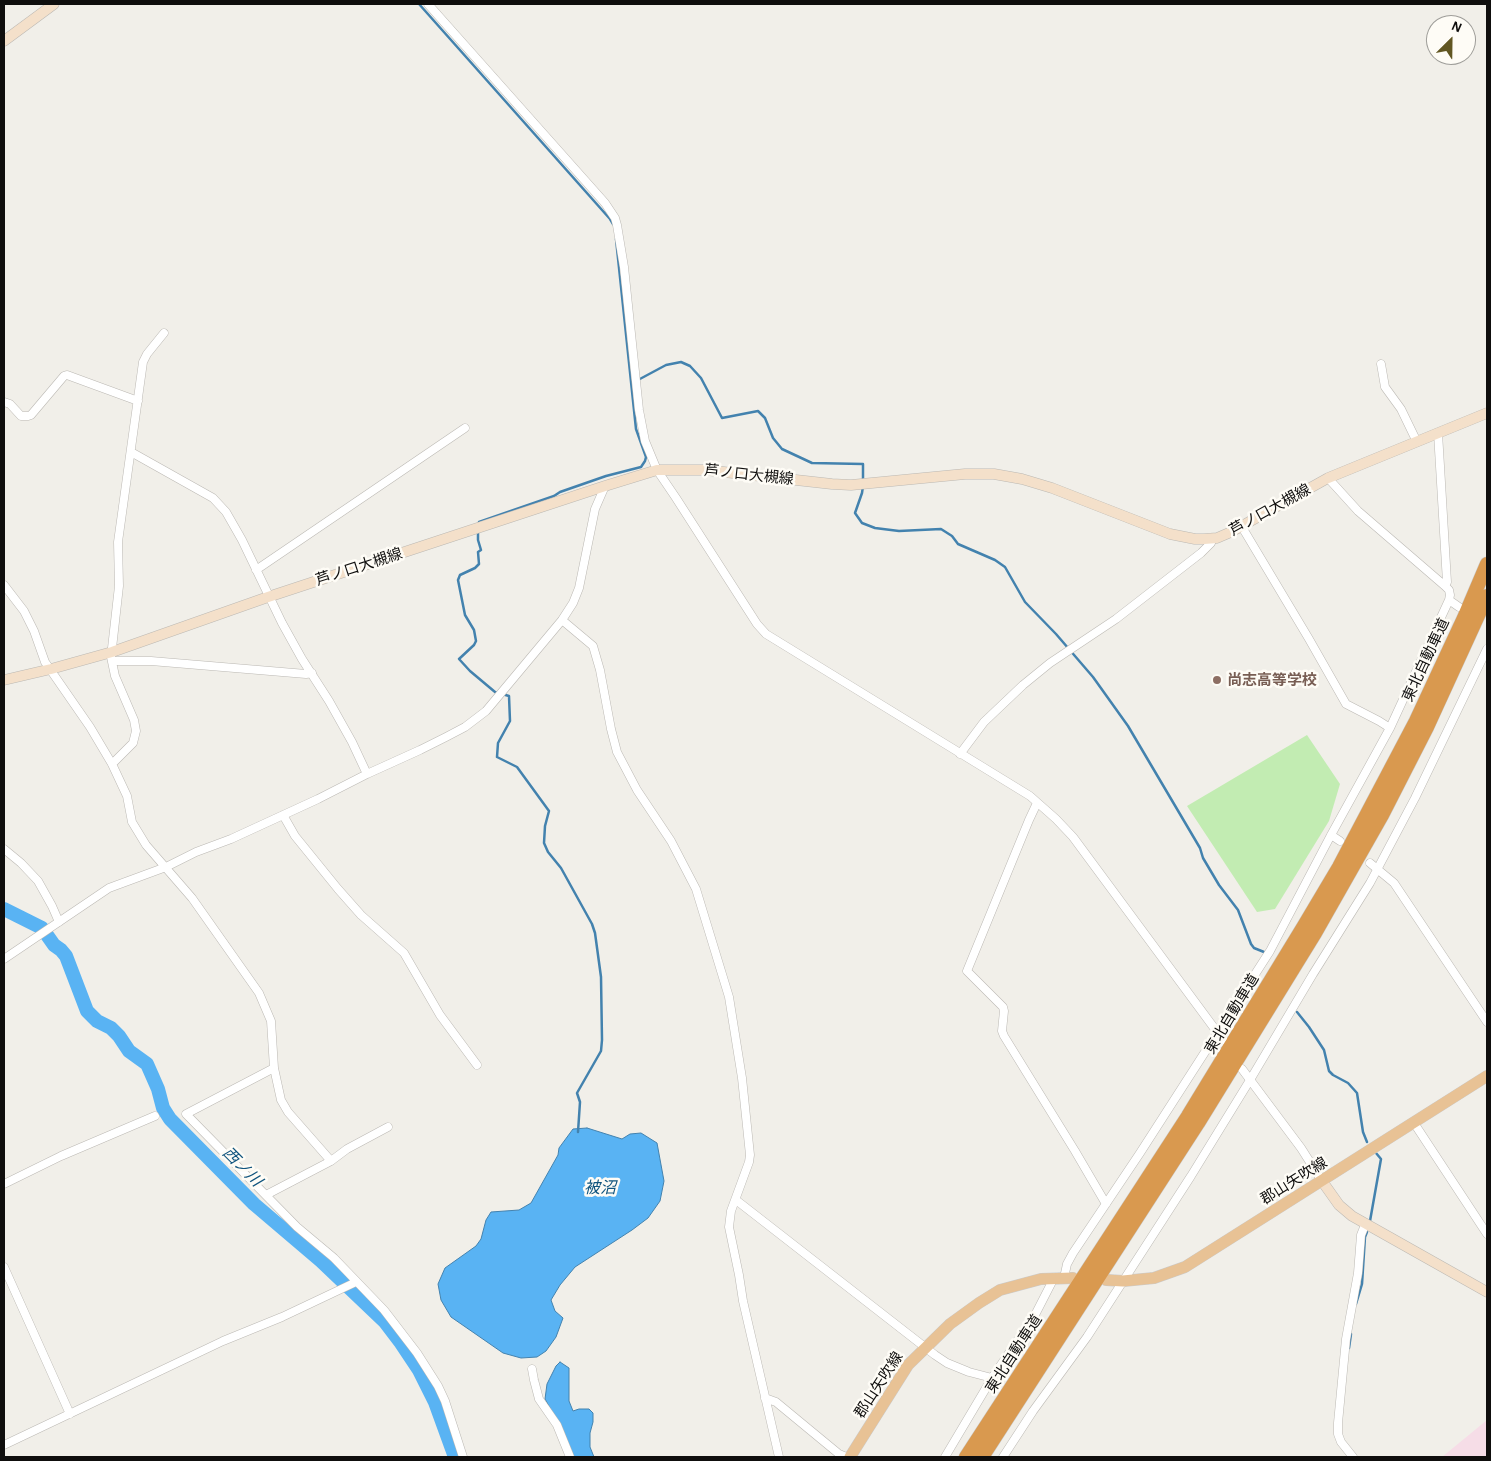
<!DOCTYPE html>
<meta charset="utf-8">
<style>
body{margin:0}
#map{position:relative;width:1491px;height:1461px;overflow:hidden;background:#f1efe9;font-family:"Alegreya Sans",sans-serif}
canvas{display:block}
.frame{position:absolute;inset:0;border:5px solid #0f0e0d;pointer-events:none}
.north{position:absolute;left:1426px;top:15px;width:50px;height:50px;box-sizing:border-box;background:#fefcf6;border:1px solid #9e9d99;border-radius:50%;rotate:23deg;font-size:14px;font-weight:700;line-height:20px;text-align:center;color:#0f0e0d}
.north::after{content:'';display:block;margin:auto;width:18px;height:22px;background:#615622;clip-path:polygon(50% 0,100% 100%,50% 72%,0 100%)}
</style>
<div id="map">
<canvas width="1491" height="1461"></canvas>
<div class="frame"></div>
<div class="north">N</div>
</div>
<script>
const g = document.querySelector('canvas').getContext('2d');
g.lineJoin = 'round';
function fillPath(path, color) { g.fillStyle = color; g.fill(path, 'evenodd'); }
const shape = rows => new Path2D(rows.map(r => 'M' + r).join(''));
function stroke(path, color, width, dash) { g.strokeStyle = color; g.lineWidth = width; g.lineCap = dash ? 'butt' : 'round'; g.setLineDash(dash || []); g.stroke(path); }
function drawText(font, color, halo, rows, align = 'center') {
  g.font = font + ' "Alegreya Sans","Noto Sans JP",sans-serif'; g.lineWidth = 5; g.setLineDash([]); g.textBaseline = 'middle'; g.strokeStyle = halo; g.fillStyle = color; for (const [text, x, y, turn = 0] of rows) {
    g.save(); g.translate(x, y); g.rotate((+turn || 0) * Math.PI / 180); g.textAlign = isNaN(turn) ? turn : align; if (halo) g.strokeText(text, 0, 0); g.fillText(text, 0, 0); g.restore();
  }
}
fillPath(shape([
 [1487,1420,1487,1457,1442,1457]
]), '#f6dde7');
fillPath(shape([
 [1307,735,1340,784,1329,821,1275,909,1257,912,1187,806]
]), '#c2ecb2');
const water = shape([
 [587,1128,622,1139,630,1134,641,1133,657,1143,664,1181,660,1201,648,1218,632,1230,575,1267,560,1285,551,1300,555,1311,563,1318,556,1337,546,1351,537,1357,521,1358,503,1353,451,1317,441,1300,438,1284,445,1268,476,1246,481,1239,486,1220,491,1212,519,1210,531,1203,558,1155,559,1148,573,1129,587,1128],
 [560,1362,569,1368,569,1401,573,1411,579,1409,589,1409,593,1413,593,1422,590,1433,590,1447,594,1457,573,1457,565,1435,545,1399,547,1384,556,1366,560,1362]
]);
fillPath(water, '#59b3f3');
stroke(water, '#4382ae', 1);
stroke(shape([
 [419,4,610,219,613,224],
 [638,380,666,365,681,362,690,366,701,378,722,418,758,411,765,418,773,438,782,449,812,463,863,464,863,480],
 [863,486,862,493,855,513,862,523,875,528,899,531,941,529,952,536,958,544,995,560,1005,567,1025,602,1056,634,1093,677,1128,726,1200,848,1203,858,1219,885,1238,910,1251,944,1254,948,1264,952],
 [479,525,479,522,554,496,560,492,606,476,641,467,645,461,646,457,636,429,616,239],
 [478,531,478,540,481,550,478,552,479,564,475,568,460,575,458,580,465,615,474,630,476,641,474,645,459,659,470,671,495,692,509,696,510,721,498,743,497,757,517,767,549,811,545,826,544,843,548,852,561,868,592,924,595,933,601,977,602,1040,601,1051,577,1093,580,1102,578,1132],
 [1297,1012,1309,1027,1324,1050,1329,1071,1333,1075,1348,1083,1357,1093,1363,1132,1367,1142],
 [1370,1221,1381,1159,1376,1153],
 [1356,1304,1362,1284,1365,1237,1367,1232],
 [1349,1348,1351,1334]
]), '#4382ae', 2.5);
stroke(shape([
 [4,909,42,928,54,945,61,950,66,956,87,1011,97,1021,111,1028,119,1036,129,1051,147,1064,158,1089,163,1108,170,1119,254,1204,321,1261,385,1322,401,1343,419,1370,435,1402,455,1457]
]), '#59b3f3', 14);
const street = shape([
 [428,4,605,203,615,218,617,225,624,267,639,410,645,441,657,470,676,498,757,624,766,634,1030,796,1056,819,1073,837,1223,1040],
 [1381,364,1385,387,1401,409,1417,442],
 [4,402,10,404,21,416,28,416,31,415,64,376,67,375,138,401],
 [1438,433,1447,582,1445,586],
 [131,452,213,498,226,512,242,540,282,623,302,659,329,701,352,742,367,774],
 [1242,527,1309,639,1346,704,1379,721,1390,728],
 [256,570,465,428],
 [4,585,24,611,34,631,45,662,90,727,112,764,127,796,132,822,146,845,192,898,259,993,271,1021,274,1068,281,1100,288,1112,331,1161],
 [1449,600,1459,607],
 [562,620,593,646,600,670,611,729,617,752,637,790,671,841,696,889,729,997,742,1078,750,1155,749,1162,731,1211,729,1227,739,1275,743,1301,779,1457],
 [112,661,151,661,306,674,312,673],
 [960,754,984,722,1023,685,1050,663,1116,619,1201,553,1211,543,1212,538],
 [112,764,133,743,136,731,134,720,115,676,111,657,119,586,118,542,143,362,147,354,164,333],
 [1037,803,1029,820,967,971,1003,1007,1004,1011,1002,1031,1004,1036,1075,1151,1106,1204],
 [283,815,295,836,338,889,361,915,404,953,440,1015,477,1065],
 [1331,835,1340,841],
 [4,849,21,863,38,881,52,906,59,922],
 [1370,863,1394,883,1487,1022],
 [4,959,109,888,166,867,196,852,231,839,318,799,367,774,420,750,446,737,465,727,486,711,562,620,573,603,579,588,595,509,605,486],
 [274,1068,186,1114,297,1227,334,1258,384,1310,417,1353,438,1386,445,1401,463,1457],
 [1242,1069,1301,1148,1322,1181],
 [1414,1123,1487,1234],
 [4,1184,61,1156,155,1116],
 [266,1195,331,1161,347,1149,388,1127],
 [736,1200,935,1355,947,1363,969,1372,992,1378],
 [4,1267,70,1414],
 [1064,1278,1067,1264,1073,1253,1140,1153,1270,951,1331,835,1390,728,1449,600,1450,595,1449,590,1445,586,1358,511,1328,478],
 [532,1369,534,1380,539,1399,557,1425,570,1457],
 [765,1398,776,1402,839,1454,846,1457],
 [4,1445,223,1341,282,1317,356,1282],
 [945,1457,992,1378,1036,1313,1054,1278],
 [1003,1457,1033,1411,1087,1337,1191,1176,1250,1080,1313,974,1370,883,1415,798,1487,649],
 [1353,1457,1341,1442,1338,1434,1338,1423,1346,1339,1358,1273,1361,1235,1365,1225]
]);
const secondary = shape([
 [4,41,54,4],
 [4,680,51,669,112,652,268,597,605,486,657,470,706,470,832,484,851,485,965,474,994,474,1022,479,1052,488,1170,534,1195,539,1204,539,1217,538,1231,532,1328,478,1487,413],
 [1322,1181,1339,1205,1352,1216,1487,1292]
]);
const primary = shape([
 [1106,1280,1123,1281,1154,1278,1185,1267,1487,1076],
 [850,1457,908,1365,950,1324,979,1303,1000,1290,1041,1279,1073,1278]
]);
const highway = shape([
 [966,1457,1188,1116,1304,926,1339,867,1416,721,1464,618,1487,564],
 [982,1457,1198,1123,1315,933,1382,815,1427,727,1487,596]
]);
stroke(street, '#bbb8b3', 9);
stroke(secondary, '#bbb8b3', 11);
stroke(primary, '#cacaca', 12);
stroke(highway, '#cacaca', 15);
stroke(street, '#fff', 8);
stroke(secondary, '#f4e0ca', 10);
stroke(primary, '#e8c295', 11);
stroke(highway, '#d9994f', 14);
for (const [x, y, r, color] of [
 [1217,680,5,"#8d6e63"]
]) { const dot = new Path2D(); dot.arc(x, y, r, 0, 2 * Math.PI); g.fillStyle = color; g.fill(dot); stroke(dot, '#fefcf6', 2); }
drawText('15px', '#0f0e0d', '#fefcf6', [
 ["芦ノ口大槻線",749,475,6],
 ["芦ノ口大槻線",1270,510,-29],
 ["芦ノ口大槻線",359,567,-18],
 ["東北自動車道",1426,660,-65],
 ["東北自動車道",1232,1014,-59],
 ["郡山矢吹線",1294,1181,-32],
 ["東北自動車道",1014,1354,-57],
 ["郡山矢吹線",879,1385,-57]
]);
drawText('bold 15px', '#785e54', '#fefcf6', [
 ["尚志高等学校",1227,680]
], 'left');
drawText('italic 16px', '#10547e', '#fefcf6', [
 ["西ノ川",242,1167,45],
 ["被沼",600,1188]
]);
</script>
